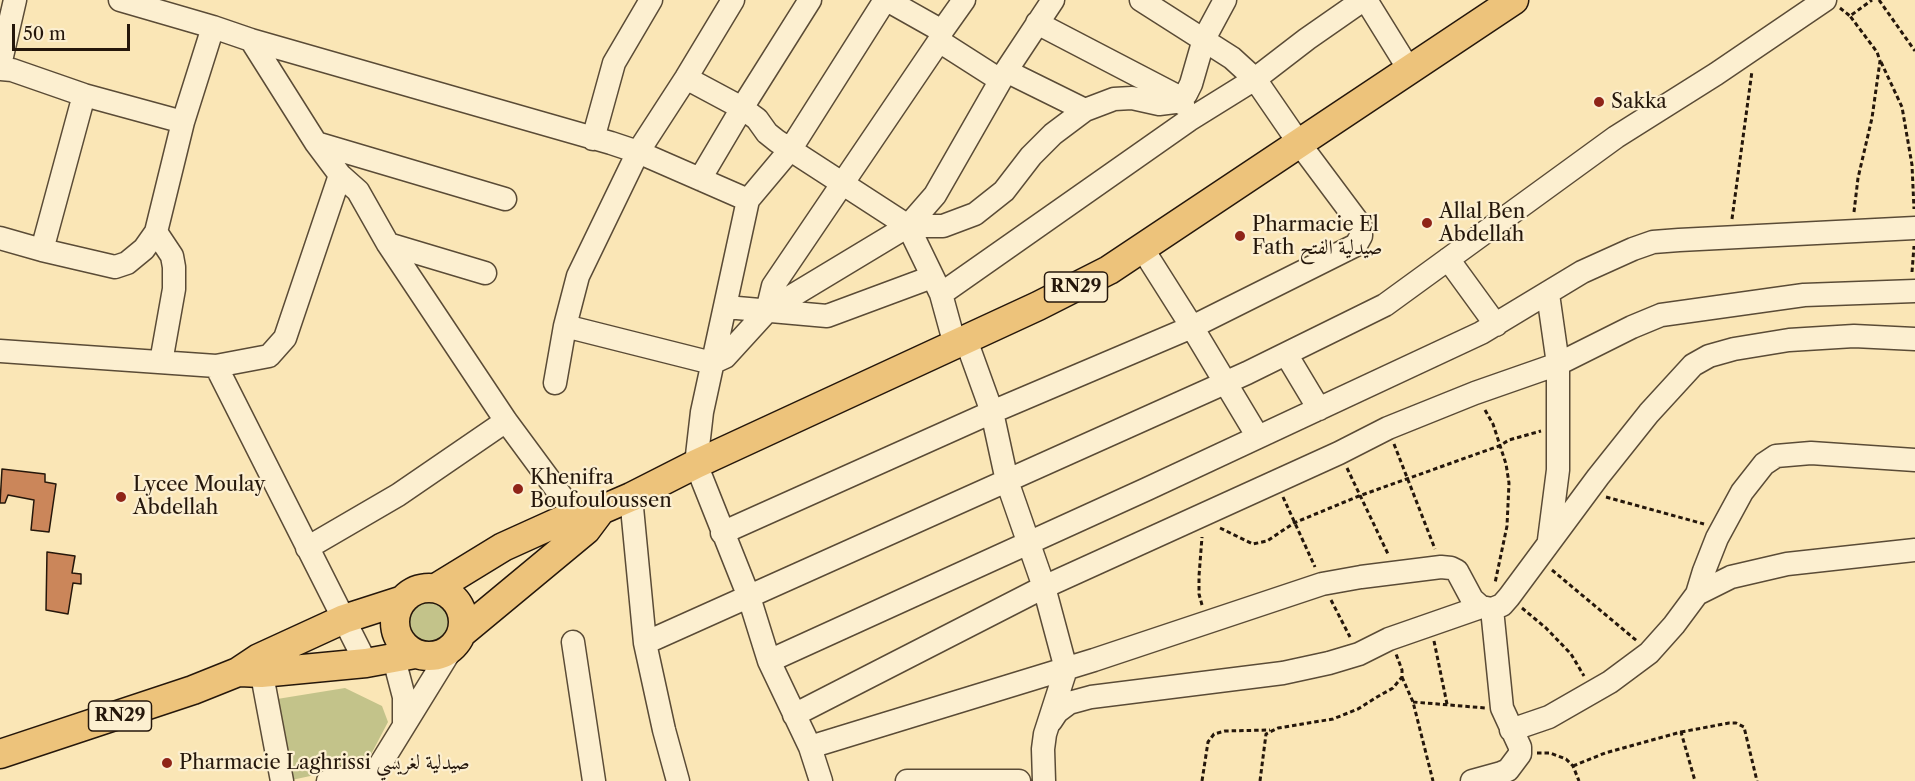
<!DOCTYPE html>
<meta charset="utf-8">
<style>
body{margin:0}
#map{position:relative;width:1915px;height:781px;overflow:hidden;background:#fae6b6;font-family:"Libre Caslon Text",serif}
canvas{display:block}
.scale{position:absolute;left:12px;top:24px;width:118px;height:27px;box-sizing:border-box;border:3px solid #25170b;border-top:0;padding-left:8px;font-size:18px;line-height:21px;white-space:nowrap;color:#25170b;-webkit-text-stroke:4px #fcefd0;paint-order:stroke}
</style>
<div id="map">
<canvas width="1915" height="781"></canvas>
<div class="scale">50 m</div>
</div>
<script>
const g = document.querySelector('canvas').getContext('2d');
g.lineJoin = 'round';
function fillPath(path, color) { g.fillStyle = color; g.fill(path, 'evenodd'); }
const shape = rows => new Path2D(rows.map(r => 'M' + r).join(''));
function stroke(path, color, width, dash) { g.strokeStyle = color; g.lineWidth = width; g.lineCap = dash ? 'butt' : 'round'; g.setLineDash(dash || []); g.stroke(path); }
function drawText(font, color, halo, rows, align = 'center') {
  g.font = font + ' "Libre Caslon Text",Amiri,serif'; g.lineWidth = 4.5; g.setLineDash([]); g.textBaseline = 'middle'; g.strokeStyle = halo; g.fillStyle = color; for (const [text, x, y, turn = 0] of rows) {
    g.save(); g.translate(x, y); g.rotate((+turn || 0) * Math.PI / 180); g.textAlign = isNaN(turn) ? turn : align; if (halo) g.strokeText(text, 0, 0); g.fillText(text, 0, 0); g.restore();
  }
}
fillPath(shape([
 '406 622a24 24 0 1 1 48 0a24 24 0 1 1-48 0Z',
 [345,688,382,706,388,722,366,764,287,781,271,700]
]), '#c3c38a');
const building = shape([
 [2,469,45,474,45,482,56,484,49,532,31,530,34,500,8,495,5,503,0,503,2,469],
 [47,552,75,556,72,573,81,574,81,584,73,583,68,614,46,610,47,552]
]);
fillPath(building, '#cb865a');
stroke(building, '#25170b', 1.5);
const minor = shape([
 [120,0,213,27,251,40,611,143,638,152,748,200,702,412,696,464,749,597,769,661,810,747,821,781],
 [887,0,942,31],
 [1366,0,1410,71],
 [1037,23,1181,98,1183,104],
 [251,40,316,143,340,175,358,191,388,244,506,421,585,528],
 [939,41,1000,80],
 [0,65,15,0],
 [0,69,12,70,84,95,183,122,213,27],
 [1006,71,1085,110],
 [686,78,742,108,757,119,767,133,777,141,908,226,941,294,955,345],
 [593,139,614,63,651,0],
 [316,143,505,199],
 [700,179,742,108,810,0],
 [748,200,790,150,885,0],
 [908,226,943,226,975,214,1004,191,1031,156,1053,134,1085,110,1114,99,1132,98,1159,104,1175,102,1181,98,1186,94,1191,84,1204,39,1225,0],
 [156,232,172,256,174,267,174,289,161,362],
 [0,238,42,250,115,267,127,263,144,249,156,232,183,122],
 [388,244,485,273],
 [1142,248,1192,327,1258,437],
 [42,250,84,95],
 [1448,259,1496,325],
 [941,294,1189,120,1255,79,1307,39,1363,0],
 [1548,294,1558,364,1558,470,1549,540],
 [726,307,827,316,932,277],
 [767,311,773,286,939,41,942,31,964,0],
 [565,326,712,363,725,357,767,311,908,226,935,195,1006,71,1053,0],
 [966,340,992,412,1007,481,1044,587,1066,669,1045,734,1043,749,1044,781],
 [0,351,216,366,366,663],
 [1286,354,1319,409],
 [216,366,269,356,285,338,340,175],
 [555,383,565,326,578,276,638,152,686,78,733,0],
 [631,497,645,643,664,730,678,781],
 [722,533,992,412,1192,327,1356,245,1361,236,1361,226,1299,143,1255,79,1232,58,1141,0],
 [307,548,398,495,506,421],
 [1697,594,1731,577,1787,564,1915,550],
 [573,642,594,781],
 [645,643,1247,373,1385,305,1616,137,1716,74,1825,0],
 [259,659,282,781],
 [394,659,404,697,404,723],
 [769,661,1147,489,1481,333,1582,272,1633,249,1653,242,1679,240,1915,228],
 [794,715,1044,587,1339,453,1388,428,1475,393,1558,364,1632,327,1661,315,1804,295,1915,291],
 [1051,721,1057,712,1069,703,1091,697,1283,673,1329,663,1359,654,1389,639,1481,607],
 [1511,730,1549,717,1610,682,1649,653,1674,625,1697,594,1704,571,1717,538,1742,492,1764,464,1776,456,1811,453,1915,460],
 [810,747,1094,660,1322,584,1361,577,1441,567,1451,568,1457,571,1472,599,1481,607,1492,609,1502,605,1509,597,1598,477,1649,413,1693,365,1709,356,1734,349,1789,340,1854,336,1915,339],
 [328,781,375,771],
 [370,781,452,648],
 [907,781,1019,781],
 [1472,781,1501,773,1508,770,1520,754,1520,747,1502,708,1492,609]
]);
const major = shape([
 '395 622a34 34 0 1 1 68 0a34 34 0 1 1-68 0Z',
 [436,588,503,547,576,514,601,510,631,497,696,464,1038,306,1109,270,1514,0],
 [463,632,586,530,601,510],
 [240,672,261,673,366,663,415,654],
 [0,754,193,690,238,672,259,658,344,619,403,600]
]);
stroke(minor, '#5a4b36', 25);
stroke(major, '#25170b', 31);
stroke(shape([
 [1879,0,1915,51],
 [1840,8,1850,16],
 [1881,62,1902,107,1912,165,1914,209],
 [1854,212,1858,178,1872,118,1880,61,1877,52,1850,16,1872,0],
 [1732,219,1752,71],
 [1912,272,1914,246],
 [1485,410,1493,424,1506,464,1509,483,1507,526,1495,583],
 [1394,444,1435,549],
 [1347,468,1388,554],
 [1283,497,1315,567],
 [1606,497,1704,524],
 [1220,528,1253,544,1267,541,1294,523,1359,496,1499,446,1509,440,1541,431],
 [1552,570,1637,641],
 [1331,600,1350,637],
 [1202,605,1199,594,1199,576,1202,537],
 [1522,608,1546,628,1571,654,1584,676],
 [1434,641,1447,704],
 [1402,677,1413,702,1433,781],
 [1413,702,1485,708],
 [1681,732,1729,723,1736,723,1744,727,1757,781],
 [1537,753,1550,753,1566,759,1573,766,1579,781],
 [1573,766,1605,753,1681,732,1695,781],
 [1202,781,1208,742,1214,734,1225,731,1270,730],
 [1260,781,1266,734,1278,728,1333,719,1358,709,1377,697,1393,688,1402,677,1402,670,1396,654]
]), '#25170b', 3, [4.5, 3]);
stroke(minor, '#fcefd0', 22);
stroke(major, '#edc37b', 28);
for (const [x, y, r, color] of [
 [1599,102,6,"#8f2418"],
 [1427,223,6,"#8f2418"],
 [1240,236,6,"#8f2418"],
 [518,489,6,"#8f2418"],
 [121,497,6,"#8f2418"],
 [167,763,6,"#8f2418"]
]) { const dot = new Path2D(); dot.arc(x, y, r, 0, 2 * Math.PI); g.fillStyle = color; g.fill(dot); stroke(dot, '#fcefd0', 2); }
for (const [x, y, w] of [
 [1076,287,63],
 [120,716,63]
]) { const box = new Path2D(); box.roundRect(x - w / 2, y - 15, w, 30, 4.5); g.fillStyle = '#fcefd0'; g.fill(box); stroke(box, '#25170b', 1.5); }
drawText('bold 18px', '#25170b', null, [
 ["RN29",1076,287],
 ["RN29",120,716]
]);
drawText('20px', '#25170b', '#fcefd0', [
 ["Sakka",1611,102],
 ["Allal Ben",1439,212],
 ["Abdellah",1439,235],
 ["Pharmacie El",1252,225],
 ["Fath صيدلية الفتح",1252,248],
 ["Khenifra",530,478],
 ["Boufouloussen",530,501],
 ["Lycee Moulay",133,485],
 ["Abdellah",133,508],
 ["Pharmacie Laghrissi صيدلية لغريسي",179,763]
], 'left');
</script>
